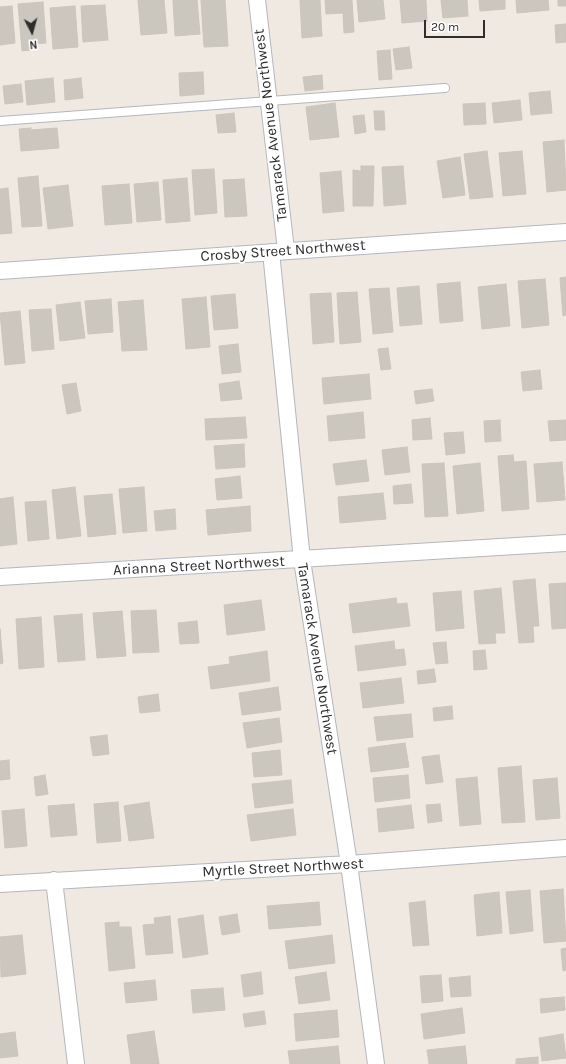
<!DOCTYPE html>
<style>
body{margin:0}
#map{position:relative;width:566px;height:1064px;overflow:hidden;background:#efe9e1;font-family:Karla,sans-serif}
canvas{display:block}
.north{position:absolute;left:12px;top:12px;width:40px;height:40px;-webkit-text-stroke:3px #fff;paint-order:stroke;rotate:174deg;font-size:11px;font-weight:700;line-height:16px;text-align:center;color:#2e2e2e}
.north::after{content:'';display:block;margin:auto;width:14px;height:18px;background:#2e2e2e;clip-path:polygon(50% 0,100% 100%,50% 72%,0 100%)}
.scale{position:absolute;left:424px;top:20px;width:61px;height:18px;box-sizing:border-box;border:2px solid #2e2e2e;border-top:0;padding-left:5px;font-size:12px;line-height:14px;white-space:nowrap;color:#2e2e2e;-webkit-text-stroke:3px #fff;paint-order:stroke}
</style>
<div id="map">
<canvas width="566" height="1064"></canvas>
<div class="north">N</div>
<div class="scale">20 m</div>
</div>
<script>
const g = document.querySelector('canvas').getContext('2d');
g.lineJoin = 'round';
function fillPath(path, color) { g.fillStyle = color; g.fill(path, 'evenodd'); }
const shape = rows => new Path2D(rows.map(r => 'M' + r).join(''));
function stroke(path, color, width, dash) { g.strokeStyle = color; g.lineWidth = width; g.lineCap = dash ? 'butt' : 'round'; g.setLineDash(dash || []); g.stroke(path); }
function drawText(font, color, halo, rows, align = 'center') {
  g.font = font + ' Karla,sans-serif'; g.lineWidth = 4; g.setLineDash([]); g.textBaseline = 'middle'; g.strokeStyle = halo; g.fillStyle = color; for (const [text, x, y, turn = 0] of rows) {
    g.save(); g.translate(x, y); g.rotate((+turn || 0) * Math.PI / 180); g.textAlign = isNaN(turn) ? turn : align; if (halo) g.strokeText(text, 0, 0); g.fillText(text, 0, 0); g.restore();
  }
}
const building = shape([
 [138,0,164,0,167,33,141,35,138,0],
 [173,0,197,0,200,34,175,36,173,0],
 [201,0,225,0,228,46,204,47,201,0],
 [300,0,320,0,322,36,302,38,300,0],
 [325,0,352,0,354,32,344,33,343,13,326,14,325,0],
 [357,0,383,0,385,19,359,22,357,0],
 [400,0,426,0,427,21,402,23,400,0],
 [441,0,467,0,468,16,443,18,441,0],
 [479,0,505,0,505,9,480,11,479,0],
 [516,0,548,0,549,10,517,13,516,0],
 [558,0,566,0,566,6,558,6,558,0],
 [43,2,46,43,32,44,32,50,22,51,18,4,43,2],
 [105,5,108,40,83,42,81,6,105,5],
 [12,6,15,43,0,45,0,7,12,6],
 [75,6,78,47,53,49,50,8,75,6],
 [566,24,566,42,556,43,555,25,566,24],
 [409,47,412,68,396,70,393,49,409,47],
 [390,50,392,79,379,80,377,51,390,50],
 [203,72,204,94,180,96,179,73,203,72],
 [322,75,323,89,305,91,303,77,322,75],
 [53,78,55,102,27,105,25,81,53,78],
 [81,78,83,98,65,100,64,80,81,78],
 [21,84,23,102,5,104,3,86,21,84],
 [550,91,552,113,531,115,529,93,550,91],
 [520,100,522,120,494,123,492,103,520,100],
 [335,103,339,137,310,140,306,107,335,103],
 [485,103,486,124,464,125,463,104,485,103],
 [374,111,384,111,385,130,375,130,374,111],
 [234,113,236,132,218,133,216,115,234,113],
 [364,115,366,132,355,134,353,116,364,115],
 [31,128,31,130,57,128,59,148,21,151,19,129,31,128],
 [564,140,566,190,547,192,543,142,564,140],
 [487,151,493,197,470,199,464,154,487,151],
 [522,151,526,194,503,196,499,153,522,151],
 [460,157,465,195,443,198,437,161,460,157],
 [361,166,374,166,373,206,353,206,353,170,361,171,361,166],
 [403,166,406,204,384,206,382,167,403,166],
 [214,169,217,213,195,215,192,170,214,169],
 [341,171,344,211,323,213,320,173,341,171],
 [38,176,42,226,22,227,18,178,38,176],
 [187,178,190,221,166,223,163,180,187,178],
 [244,179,247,216,225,217,223,180,244,179],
 [158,182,161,220,137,222,134,184,158,182],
 [129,184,132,223,105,225,102,186,129,184],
 [68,185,73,226,48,229,43,188,68,185],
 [8,188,12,233,0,234,0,189,8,188],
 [566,277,566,315,563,316,560,278,566,277],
 [545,279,549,325,522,328,518,281,545,279],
 [460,282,463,321,440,323,437,284,460,282],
 [506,284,510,326,482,329,478,287,506,284],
 [419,286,422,324,400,326,397,288,419,286],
 [389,288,393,332,373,334,369,289,389,288],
 [357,292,361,342,340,344,337,293,357,292],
 [331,293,334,342,313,344,310,294,331,293],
 [235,294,238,328,214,330,211,296,235,294],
 [206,297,210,347,186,349,182,299,206,297],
 [111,299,113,332,88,334,85,301,111,299],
 [143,300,147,350,122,351,118,302,143,300],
 [80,302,85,338,60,341,56,305,80,302],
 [51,309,54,349,32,351,29,310,51,309],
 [20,311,25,363,5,365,0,313,20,311],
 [238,344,241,372,222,374,219,346,238,344],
 [388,348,391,369,381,370,378,349,388,348],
 [540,370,542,389,523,391,521,372,540,370],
 [369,374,371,399,324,404,322,378,369,374],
 [239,381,242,399,221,401,219,384,239,381],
 [76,383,81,411,67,414,62,385,76,383],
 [432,389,434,401,416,404,414,391,432,389],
 [363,412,365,438,329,441,327,416,363,412],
 [245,417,247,438,206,440,205,419,245,417],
 [430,418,432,439,413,440,412,420,430,418],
 [500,420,501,441,485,442,484,421,500,420],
 [566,420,566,440,550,441,548,421,566,420],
 [463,432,465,453,446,455,444,433,463,432],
 [244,444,245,467,216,469,214,446,244,444],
 [407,447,410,472,385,475,382,450,407,447],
 [513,455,514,462,526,461,529,509,502,511,498,456,513,455],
 [366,460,369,481,336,485,333,464,366,460],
 [562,462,565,500,537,502,534,464,562,462],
 [444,463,448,516,425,517,422,464,444,463],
 [480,463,484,511,457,514,453,466,480,463],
 [240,476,242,498,217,500,215,479,240,476],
 [411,484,413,503,394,504,393,486,411,484],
 [75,487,81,536,57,539,52,490,75,487],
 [144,487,147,531,123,533,119,489,144,487],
 [383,493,386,519,340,523,338,497,383,493],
 [112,494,116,534,88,537,84,496,112,494],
 [13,497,17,544,0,546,0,499,13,497],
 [46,501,49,539,28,541,25,502,46,501],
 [250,506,251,531,208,535,206,510,250,506],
 [175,509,176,529,156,531,154,511,175,509],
 [535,579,539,626,533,626,534,642,519,643,513,581,535,579],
 [566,583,566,628,552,629,549,584,566,583],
 [501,588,505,633,495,633,496,643,479,644,474,591,501,588],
 [461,591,464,628,436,631,433,593,461,591],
 [396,598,397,604,407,603,410,626,353,633,349,604,396,598],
 [261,600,265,630,227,635,224,605,261,600],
 [156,610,159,652,133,653,131,611,156,610],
 [122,611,126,656,97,658,93,613,122,611],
 [82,614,85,660,58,662,54,616,82,614],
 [41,617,44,667,19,669,16,619,41,617],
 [197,621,199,643,180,644,178,623,197,621],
 [0,629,3,663,0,664,0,629],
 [394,641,395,650,404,649,406,665,358,671,355,646,394,641],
 [446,642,448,663,436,664,433,643,446,642],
 [485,650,487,669,474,670,473,651,485,650],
 [267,651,270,681,211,689,208,667,230,664,229,657,267,651],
 [434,669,436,682,418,684,417,671,434,669],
 [401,678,404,703,363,708,360,683,401,678],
 [278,687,281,710,242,715,239,693,278,687],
 [158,694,160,711,140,713,138,697,158,694],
 [452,706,453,719,434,721,433,708,452,706],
 [411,714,413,737,377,741,374,717,411,714],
 [279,718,282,742,247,748,243,723,279,718],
 [107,735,109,754,93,756,90,737,107,735],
 [405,743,409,767,371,772,368,748,405,743],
 [280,750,282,775,254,777,252,753,280,750],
 [439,755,443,782,426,784,422,757,439,755],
 [9,760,10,779,0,780,0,761,9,760],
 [521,766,525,822,502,823,498,768,521,766],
 [45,775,48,794,36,796,34,777,45,775],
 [408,775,410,798,375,802,373,778,408,775],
 [477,777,481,824,460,826,456,779,477,777],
 [557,778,560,818,536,820,533,780,557,778],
 [291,780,293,803,255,808,252,784,291,780],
 [118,802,121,841,97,843,94,804,118,802],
 [149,802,154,838,129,841,124,806,149,802],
 [74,804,77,835,51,837,48,806,74,804],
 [440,804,442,821,428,823,426,805,440,804],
 [411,805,414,828,379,832,377,809,411,805],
 [24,809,27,846,5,848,2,811,24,809],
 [293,809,296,835,251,841,247,815,293,809],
 [563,889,566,941,544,943,540,891,563,889],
 [530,890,533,931,510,934,506,892,530,890],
 [499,892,502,933,477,936,474,895,499,892],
 [425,901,429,945,413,946,409,903,425,901],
 [319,902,321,925,269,929,267,906,319,902],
 [237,914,240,932,222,935,219,917,237,914],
 [203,915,208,954,183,958,178,919,203,915],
 [170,916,173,953,146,955,143,925,155,924,154,918,170,916],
 [119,922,119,927,131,927,135,968,109,971,105,923,119,922],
 [22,935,26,974,1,977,0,937,22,935],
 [332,935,335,963,289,969,285,941,332,935],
 [566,948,566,970,563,971,561,949,566,948],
 [261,972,263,994,244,997,241,975,261,972],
 [326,972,330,1000,299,1004,295,977,326,972],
 [441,975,443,1001,422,1003,420,976,441,975],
 [470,976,471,996,451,997,449,978,470,976],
 [155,980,157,1000,126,1003,124,983,155,980],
 [223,988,225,1010,193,1013,191,990,223,988],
 [564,997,565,1010,541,1013,540,999,564,997],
 [462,1008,465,1033,424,1039,421,1014,462,1008],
 [337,1010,339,1037,296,1041,294,1014,337,1010],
 [264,1011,266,1024,245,1027,243,1014,264,1011],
 [154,1031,159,1064,131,1064,127,1035,154,1031],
 [15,1032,18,1056,0,1058,0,1034,15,1032],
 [563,1034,566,1058,542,1061,539,1038,563,1034],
 [338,1046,340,1064,290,1064,288,1051,338,1046],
 [465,1046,467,1064,429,1064,427,1050,465,1046],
 [538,1057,538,1064,516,1064,516,1059,538,1057]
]);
fillPath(building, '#cbc7bf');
stroke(building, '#cbc5ba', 1);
const lane = shape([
 [0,121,445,88]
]);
const street = shape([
 [257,0,286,250],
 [271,252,302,560,349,864,376,1064],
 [0,271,566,232],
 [0,577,566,543],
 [54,880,76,1064],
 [0,884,349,864,566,848]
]);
stroke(lane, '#b4b7c1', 10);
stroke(street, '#b4b7c1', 18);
stroke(lane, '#fff', 8);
stroke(street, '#fff', 16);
drawText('15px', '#2e2e2e', '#fff', [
 ["Tamarack Avenue Northwest",271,125,-97],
 ["Crosby Street Northwest",283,251,-4],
 ["Arianna Street Northwest",199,566,-3],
 ["Tamarack Avenue Northwest",317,659,81],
 ["Myrtle Street Northwest",283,868,-3]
]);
</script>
